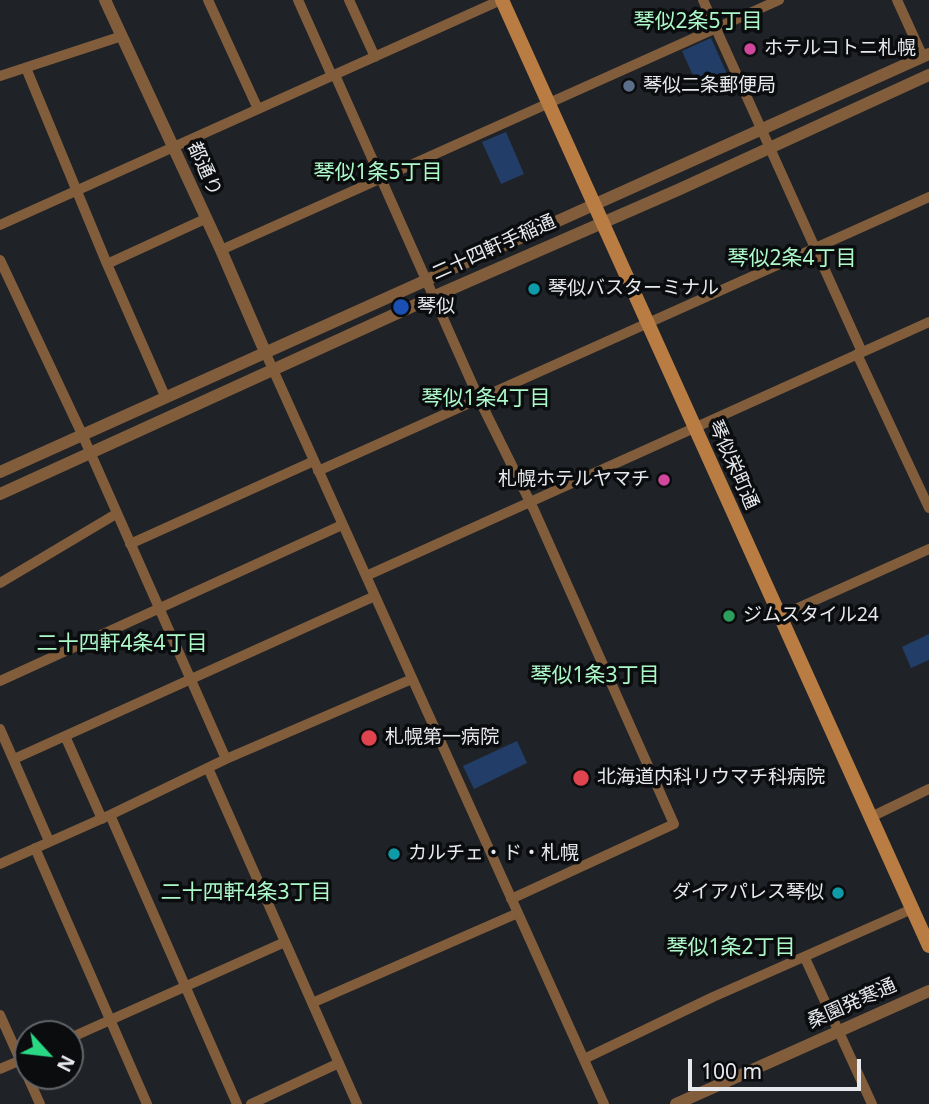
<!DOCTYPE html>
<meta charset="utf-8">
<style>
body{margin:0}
#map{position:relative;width:929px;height:1104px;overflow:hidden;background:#1f2328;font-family:"Noto Sans",sans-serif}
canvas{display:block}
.north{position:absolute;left:14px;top:1020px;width:70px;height:70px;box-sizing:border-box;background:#0a0c0e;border:2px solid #626467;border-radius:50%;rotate:117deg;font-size:19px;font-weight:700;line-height:28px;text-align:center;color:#e7e9ed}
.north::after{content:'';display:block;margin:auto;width:24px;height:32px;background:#2ad884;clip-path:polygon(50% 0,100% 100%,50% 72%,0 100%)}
.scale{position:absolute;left:688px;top:1059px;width:173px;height:32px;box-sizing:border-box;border:4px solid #e7e9ed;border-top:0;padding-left:9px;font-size:21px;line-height:24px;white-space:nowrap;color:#e7e9ed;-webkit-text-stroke:5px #0a0c0e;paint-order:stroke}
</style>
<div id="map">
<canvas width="929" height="1104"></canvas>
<div class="north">N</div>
<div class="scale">100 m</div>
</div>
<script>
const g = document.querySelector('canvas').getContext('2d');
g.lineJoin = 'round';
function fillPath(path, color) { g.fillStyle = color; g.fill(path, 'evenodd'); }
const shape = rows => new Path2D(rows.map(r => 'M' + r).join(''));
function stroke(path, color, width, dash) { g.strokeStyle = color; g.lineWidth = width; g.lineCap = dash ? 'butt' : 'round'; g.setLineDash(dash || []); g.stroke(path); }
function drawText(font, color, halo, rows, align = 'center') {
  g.font = font + ' "Noto Sans","Noto Sans JP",sans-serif'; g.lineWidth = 7; g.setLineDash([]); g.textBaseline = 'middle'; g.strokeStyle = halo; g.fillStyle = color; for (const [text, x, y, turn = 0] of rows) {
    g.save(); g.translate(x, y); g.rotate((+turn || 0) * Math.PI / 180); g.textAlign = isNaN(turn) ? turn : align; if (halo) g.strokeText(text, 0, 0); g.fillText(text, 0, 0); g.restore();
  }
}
fillPath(shape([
 [711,38,731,83,702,96,682,51],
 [506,132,524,174,501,184,482,142],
 [929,634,929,660,911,668,902,647],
 [517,741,527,763,474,789,463,766]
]), '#223e68');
stroke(shape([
 [208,0,258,109],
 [298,0,332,76],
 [349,0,375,57],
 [703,0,862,352],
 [897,0,923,57],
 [26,68,107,264,165,396],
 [335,75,479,399,534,510,674,824,511,899],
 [0,76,122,36],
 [0,225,501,0],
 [221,250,779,0],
 [0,260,82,434,226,759],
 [107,264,205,219],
 [266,354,604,1104],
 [857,354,929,508],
 [318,471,929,197],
 [130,544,314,461],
 [366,576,929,322],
 [0,583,116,514],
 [780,616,929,549],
 [0,681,342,525],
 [0,729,49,841],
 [65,736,102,819],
 [14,759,375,596],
 [208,768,357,1104],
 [110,815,237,1104],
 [871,817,929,789],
 [35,848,147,1104],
 [0,864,110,815,226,759,412,679],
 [805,958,872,1104],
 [312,1003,518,913],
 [0,1015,40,1104],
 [70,1038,285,942],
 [584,1059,713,997,912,909],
 [0,1069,28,1057],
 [251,1104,339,1063]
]), '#825d3b', 10);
stroke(shape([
 [105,0,221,250,266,354],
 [0,472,929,54],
 [0,494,435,296,680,189,929,75],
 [676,1104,929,991]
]), '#825d3b', 12);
stroke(shape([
 [502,0,929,946]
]), '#b97d44', 14);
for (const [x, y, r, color] of [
 [750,49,7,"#d1479c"],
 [629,86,7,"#5c6f8a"],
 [534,289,7,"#0f9aa8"],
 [401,307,9,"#1a4fb4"],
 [664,480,7,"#d1479c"],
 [729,616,7,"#2e9e5b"],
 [369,738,9,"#e0444e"],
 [581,778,9,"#e0444e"],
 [394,854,7,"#0f9aa8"],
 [838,893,7,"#0f9aa8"]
]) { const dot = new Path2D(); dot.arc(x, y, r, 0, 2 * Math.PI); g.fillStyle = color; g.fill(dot); stroke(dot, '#0a0c0e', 2.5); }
drawText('19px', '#e7e9ed', '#0a0c0e', [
 ["ホテルコトニ札幌",764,49],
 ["琴似二条郵便局",643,86],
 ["琴似バスターミナル",548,289],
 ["琴似",417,307],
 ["札幌ホテルヤマチ",650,480,"right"],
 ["ジムスタイル24",743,616],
 ["札幌第一病院",385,738],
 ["北海道内科リウマチ科病院",597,778],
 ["カルチェ・ド・札幌",408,854],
 ["ダイアパレス琴似",824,893,"right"]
], 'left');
drawText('19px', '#e7e9ed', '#0a0c0e', [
 ["都通り",204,169,66],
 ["二十四軒手稲通",494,248,-24],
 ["琴似栄町通",733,465,66],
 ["桑園発寒通",852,1004,-24]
]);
drawText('21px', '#acf8c8', '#0a0c0e', [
 ["琴似2条5丁目",698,22],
 ["琴似1条5丁目",378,173],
 ["琴似2条4丁目",792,259],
 ["琴似1条4丁目",486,399],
 ["二十四軒4条4丁目",122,644],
 ["琴似1条3丁目",595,676],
 ["二十四軒4条3丁目",246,893],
 ["琴似1条2丁目",731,948]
]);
</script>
